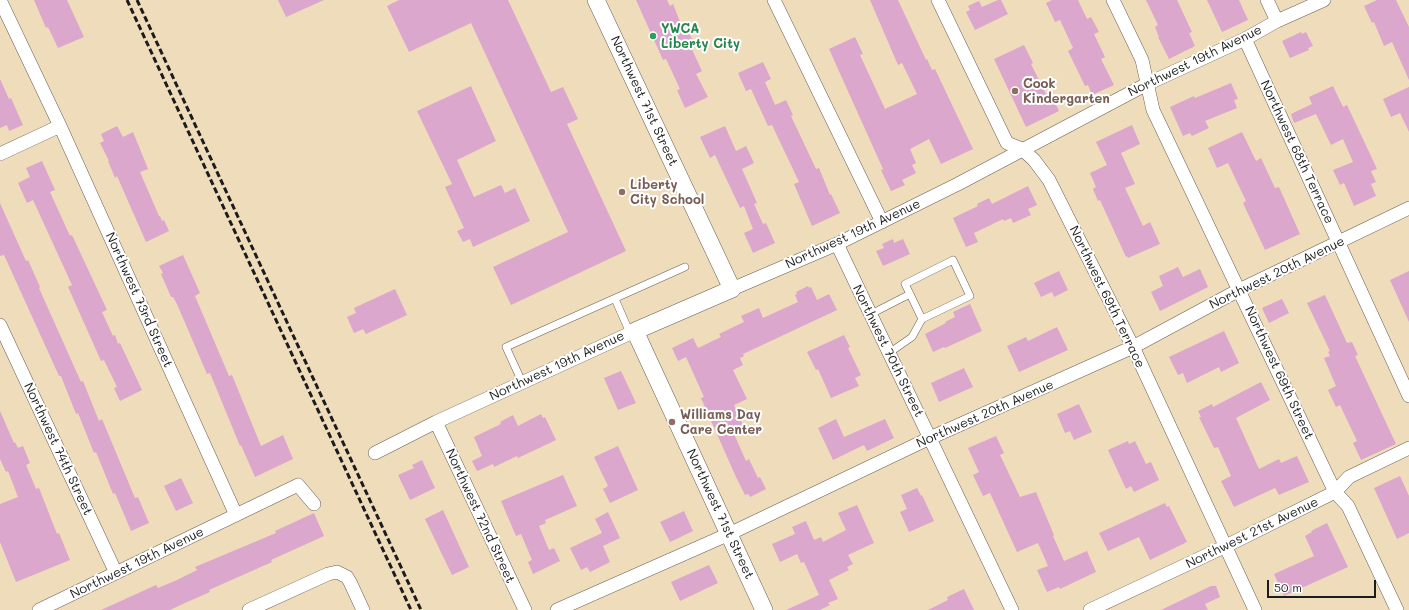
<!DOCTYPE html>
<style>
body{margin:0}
#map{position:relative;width:1409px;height:610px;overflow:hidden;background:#efdcbb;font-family:Mali,sans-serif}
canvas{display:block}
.scale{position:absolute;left:1267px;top:580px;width:109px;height:18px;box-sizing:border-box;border:2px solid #1c1c1c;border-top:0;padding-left:5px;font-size:12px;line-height:14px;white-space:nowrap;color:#1c1c1c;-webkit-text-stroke:3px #fff;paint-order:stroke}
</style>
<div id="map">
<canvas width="1409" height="610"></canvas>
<div class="scale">50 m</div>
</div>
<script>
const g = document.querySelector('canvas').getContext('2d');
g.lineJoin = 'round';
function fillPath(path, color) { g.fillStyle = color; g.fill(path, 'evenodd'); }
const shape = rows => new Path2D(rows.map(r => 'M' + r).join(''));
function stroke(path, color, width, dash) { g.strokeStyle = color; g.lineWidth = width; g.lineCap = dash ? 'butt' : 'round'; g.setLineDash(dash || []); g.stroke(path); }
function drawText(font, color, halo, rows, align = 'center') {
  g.font = font + ' Mali,sans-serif'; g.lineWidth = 4; g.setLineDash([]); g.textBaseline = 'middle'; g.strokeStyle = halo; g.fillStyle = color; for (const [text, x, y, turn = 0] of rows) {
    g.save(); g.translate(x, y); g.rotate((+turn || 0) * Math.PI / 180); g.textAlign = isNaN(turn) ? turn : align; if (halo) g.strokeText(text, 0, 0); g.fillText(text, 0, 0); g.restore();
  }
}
fillPath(shape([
 [34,0,67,0,84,37,58,48,48,27,46,28],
 [278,0,324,0,286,17],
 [399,0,508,0,551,92,563,87,578,119,567,124,626,251,511,305,493,267,568,232,471,23,409,52,387,6],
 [636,0,667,0,670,6,673,4,683,29,685,29,686,32,688,31,693,41,689,43,702,71,696,74,708,97,685,108,677,90,680,89,666,59,663,60],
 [870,0,898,0,926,60,927,59,932,70,935,69,973,149,941,164,929,139,910,149,916,163,912,165,916,173,902,180,905,185,891,191,881,170,883,169,829,49,855,37,863,54,860,55,885,109,917,94,902,63,898,65],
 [998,0,1001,0,1008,14,975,30,966,12,970,10,968,6,979,1,982,7],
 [1052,0,1078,0,1087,19,1091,17,1099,32,1094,34,1105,57,1101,59,1114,85,1092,95,1088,85,1085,86,1068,51,1073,48,1060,20,1055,22,1046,3],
 [1146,0,1177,0,1192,32,1189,33,1195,46,1169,59,1158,37,1159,37,1155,27,1158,25],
 [1207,0,1239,0,1248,20,1222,32],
 [1377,0,1396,0,1409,27,1409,80,1392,42,1384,46,1374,22,1372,23,1364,6],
 [1301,32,1302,34,1306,32,1313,46,1308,48,1309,50,1290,58,1282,41],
 [1024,45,1033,63,1031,64,1046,94,1050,92,1059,111,1026,127,994,59],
 [763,62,771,79,765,82,775,105,786,100,793,115,791,116,816,169,819,168,830,195,831,194,840,213,812,226,794,184,799,182,772,125,768,126,751,89,746,91,738,73],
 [0,79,9,99,11,98,23,125,9,131,7,125,0,128],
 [1231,83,1238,99,1234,100,1237,108,1205,121,1209,128,1192,136,1190,133,1183,136,1170,107,1194,96,1195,98],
 [471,86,496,141,457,160,474,197,501,185,505,193,515,188,530,221,473,247,470,239,463,242,457,231,464,228,445,187,452,184,417,111],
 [1333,86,1343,107,1347,105,1377,169,1371,171,1376,182,1371,184,1376,196,1354,206,1344,183,1340,185,1333,170,1353,162,1343,139,1331,145,1316,114,1294,123,1291,114,1312,104,1309,97],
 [1409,87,1409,132,1400,113,1391,117,1383,99],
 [1132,125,1140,144,1121,153,1135,184,1125,188,1143,226,1150,222,1160,244,1128,258,1127,256,1126,257,1100,200,1098,201,1093,189,1096,187,1090,173,1107,165,1096,142],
 [117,126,123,137,133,132,148,169,140,172,159,216,160,216,162,221,164,220,169,231,146,242,117,176,115,178,108,161,109,161,100,143,104,141,101,134],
 [725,126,736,151,746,146,754,163,742,169,757,203,754,204,763,224,766,223,775,243,753,253,744,233,753,229,744,206,740,208,715,155,710,158,700,137],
 [1242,132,1256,161,1261,158,1275,188,1279,187,1300,234,1265,250,1243,203,1246,201,1228,163,1217,168,1208,148],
 [42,161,55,190,50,192,70,236,72,235,107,310,102,312,113,336,115,335,118,344,120,343,142,390,120,401,114,388,117,387,104,360,101,361,68,287,72,285,33,200,27,203,18,183,30,177,26,168],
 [1028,186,1037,205,1028,209,1031,215,1013,223,1011,218,1004,221,1003,219,974,233,978,242,966,247,953,218,978,206,977,204,989,198,992,204],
 [0,203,26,261,28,260,40,287,39,288,81,382,83,381,99,421,102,419,135,498,138,497,149,523,131,531,115,493,113,494,96,452,94,453,78,413,76,414,61,376,59,376,4,255,0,256],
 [893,239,894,243,903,239,910,254,883,266,876,251,884,248,882,244],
 [183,255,200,293,195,296,229,376,232,375,261,446,283,435,293,459,255,477,241,445,240,446,210,373,207,374,177,304,173,297,171,297,161,274,163,273,159,266],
 [1178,267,1183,277,1200,269,1208,287,1160,311,1151,292,1163,286,1159,276],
 [1059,271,1068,290,1054,297,1052,292,1041,297,1034,283],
 [1409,271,1409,322,1390,280],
 [808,286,809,288,811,287,817,300,829,294,837,310,743,354,744,356,740,358,743,365,733,370,747,399,734,405,745,430,734,434,746,461,749,459,758,478,760,477,766,489,750,497,748,494,745,495,736,477,701,398,704,397,686,357,678,361,672,348,693,338,698,348,721,337,719,334,744,322,741,316,759,308,763,318,798,302,795,295,797,294,796,292],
 [395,289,407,315,366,334,363,329,354,333,347,317,356,313,354,308],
 [1325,295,1347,343,1352,342,1358,355,1355,356,1396,444,1361,460,1353,443,1357,441,1340,405,1336,407,1328,390,1336,386,1324,358,1330,356,1328,352,1330,351,1307,303],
 [1282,299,1289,313,1269,323,1262,308],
 [970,304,982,331,945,348,944,347,933,352,925,334,946,323,945,322,955,317,953,312],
 [1057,327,1068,350,1019,372,1007,346,1026,337,1028,341],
 [1224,331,1239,363,1221,372,1219,367,1187,383,1183,373,1178,375,1169,357],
 [844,335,850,347,848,348,861,375,855,378,859,386,831,398,818,369,816,370,807,352],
 [964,368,973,387,939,402,931,383],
 [621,371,636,403,618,410,604,378],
 [1261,382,1270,400,1236,418,1259,469,1279,459,1281,463,1297,456,1309,482,1279,495,1275,488,1234,507,1221,481,1231,476,1218,447,1214,448,1199,417,1201,417,1198,411,1212,404,1213,407],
 [1079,404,1092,432,1074,440,1070,431,1065,433,1057,414],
 [0,411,14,443,15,442,18,448,23,446,30,463,26,465,36,489,39,488,57,534,59,533,70,560,16,582,0,542,0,504,18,497,8,471,6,472,0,459],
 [541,414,543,418,545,417,556,440,518,458,517,456,494,467,493,464,477,471,472,461,482,456,474,437,501,424,500,422,513,415,518,426],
 [836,419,844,437,885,419,894,438,867,451,864,445,833,460,818,428],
 [996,436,1004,453,1000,455,1020,497,1036,492,1054,535,1053,536,1064,561,1087,551,1096,572,1060,589,1059,587,1047,592,1037,570,1048,566,1038,543,1017,552,990,493,983,496,973,475,979,472,968,448],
 [1128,441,1129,444,1135,441,1146,464,1151,462,1159,480,1134,492,1131,486,1126,489,1108,450],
 [618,446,638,490,610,503,603,489,608,486,594,457],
 [422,460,435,488,410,500,398,475,414,468,412,465],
 [563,475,577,506,545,520,546,523,539,526,549,550,554,548,560,561,533,574,528,562,532,560,521,534,516,536,501,501],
 [1400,476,1409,496,1409,533,1397,539,1374,488],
 [181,478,193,503,176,511,164,486],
 [917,488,921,496,922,495,934,521,909,532,900,512,907,509,901,495],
 [1165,503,1167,507,1169,506,1187,542,1150,560,1139,537,1108,551,1099,533],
 [857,505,874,543,848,555,853,564,847,567,849,570,829,580,838,599,828,603,830,605,820,610,786,610,819,595,804,562,801,563,797,554,780,562,772,544,795,534,792,527,806,521,814,540,821,537,823,542,846,530,838,513],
 [443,510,469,567,452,575,425,519],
 [684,511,693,531,670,542,660,522],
 [608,512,620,538,603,546,610,562,590,572,587,567,581,570,570,548,602,533,595,519],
 [314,513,324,536,271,560,272,562,209,590,210,592,185,603,170,610,101,610,156,585,158,588,177,580,197,570,195,567,276,533,275,531],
 [1327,523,1348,567,1284,596,1274,574,1314,556,1305,536,1312,532,1311,531],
 [709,565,718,583,680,601,671,582],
 [1211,586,1216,586,1220,597,1205,604,1208,610,1161,610],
 [964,589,974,610,928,610,948,600,947,597]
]), '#dba7cc');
const service = shape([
 [615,299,630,333],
 [871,314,910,294,905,284,953,260,970,296,922,319,910,294],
 [889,353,912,337,922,319],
 [522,382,506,347,685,267]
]);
const minor = shape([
 [0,0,60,126,236,515],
 [774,0,882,222],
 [938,0,1007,143,1022,149,1034,160,1049,180,1133,347,1255,610],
 [1113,0,1142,60,1153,110,1335,492,1348,506,1397,610],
 [1267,0,1277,21],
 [1245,39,1409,396],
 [0,154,60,126],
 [837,244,1012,610],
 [732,289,837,244,958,184,1147,84,1245,39,1277,21,1324,0],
 [0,325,116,573],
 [436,422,525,610],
 [375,453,436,422,635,331],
 [39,610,298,485,314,504],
 [249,610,328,574,337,572,347,577,350,582,363,610],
 [557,610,729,534,930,438,1133,347,1239,290,1409,208],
 [1090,610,1226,546,1335,492,1349,477,1409,448]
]);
const tertiary = shape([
 [596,0,732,289,635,331,764,610]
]);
stroke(service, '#665f54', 8);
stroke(minor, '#665f54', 14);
stroke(tertiary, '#665f54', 18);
stroke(service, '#fff', 7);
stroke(minor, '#fff', 13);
stroke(tertiary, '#fff', 17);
stroke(shape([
 [127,0,411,610],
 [137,0,421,610]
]), '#1c1c1c', 3, [6, 3]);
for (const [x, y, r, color] of [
 [653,36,4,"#2e9e5b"],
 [1015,91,4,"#8d6e63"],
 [622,192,4,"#8d6e63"],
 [672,422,4,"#8d6e63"]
]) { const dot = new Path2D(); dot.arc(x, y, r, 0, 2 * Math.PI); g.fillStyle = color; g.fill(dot); stroke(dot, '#fff', 1.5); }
drawText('bold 13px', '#27864d', '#fff', [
 ["YWCA",661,29],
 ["Liberty City",661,44]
], 'left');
drawText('13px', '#1c1c1c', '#fff', [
 ["Northwest 19th Avenue",1195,61,-26],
 ["Northwest 71st Street",644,101,65],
 ["Northwest 68th Terrace",1297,152,65],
 ["Northwest 19th Avenue",853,234,-25],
 ["Northwest 20th Avenue",1277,273,-26],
 ["Northwest 69th Terrace",1107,297,64],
 ["Northwest 73rd Street",139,300,66],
 ["Northwest 70th Street",888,351,64],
 ["Northwest 19th Avenue",557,366,-25],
 ["Northwest 69th Street",1279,373,65],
 ["Northwest 20th Avenue",985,414,-24],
 ["Northwest 74th Street",58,449,65],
 ["Northwest 71st Street",720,514,65],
 ["Northwest 72nd Street",480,516,65],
 ["Northwest 21st Avenue",1252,533,-26],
 ["Northwest 19th Avenue",137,563,-26]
]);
drawText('bold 13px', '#785e54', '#fff', [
 ["Cook",1023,84],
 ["Kindergarten",1023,99],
 ["Liberty",630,185],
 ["City School",630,200],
 ["Williams Day",680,415],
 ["Care Center",680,430]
], 'left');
</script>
